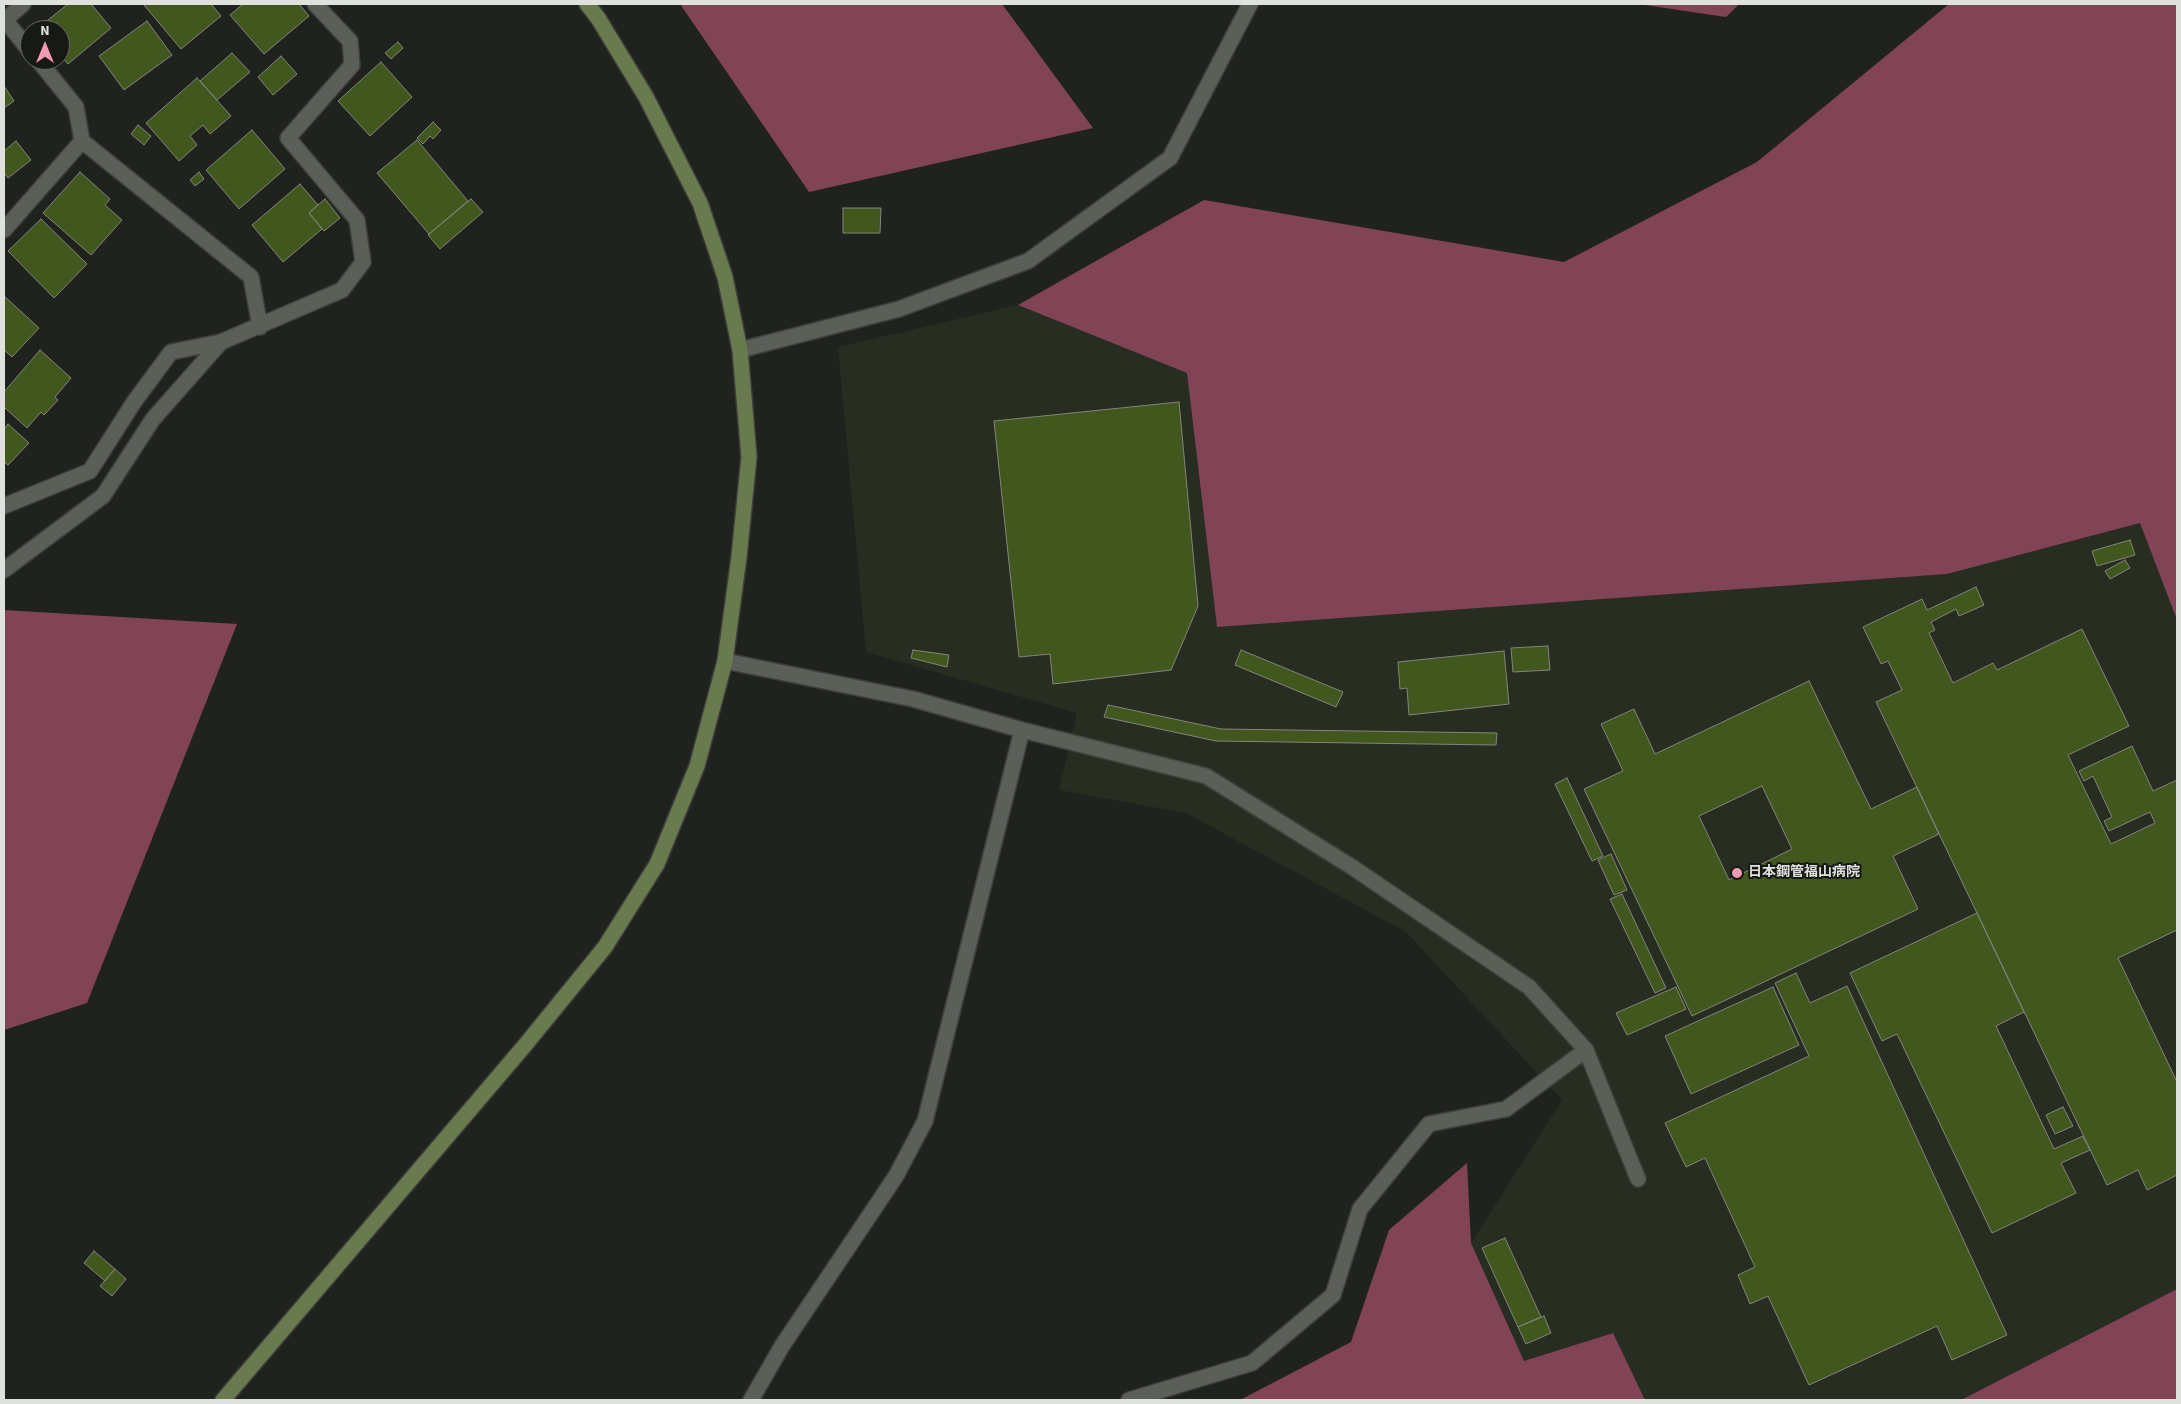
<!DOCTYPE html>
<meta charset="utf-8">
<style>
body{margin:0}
#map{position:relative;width:2181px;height:1404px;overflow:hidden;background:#20231d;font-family:"Source Sans 3",sans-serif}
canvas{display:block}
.frame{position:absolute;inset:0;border:5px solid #dfe1dd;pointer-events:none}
.north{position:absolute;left:20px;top:20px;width:50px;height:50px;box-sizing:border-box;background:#171914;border:1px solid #676964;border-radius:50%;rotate:0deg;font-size:14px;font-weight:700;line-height:20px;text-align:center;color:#dfe1dd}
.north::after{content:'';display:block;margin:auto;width:18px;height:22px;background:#f19ab2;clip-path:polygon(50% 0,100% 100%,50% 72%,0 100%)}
</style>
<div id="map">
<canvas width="2181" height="1404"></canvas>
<div class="frame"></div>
<div class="north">N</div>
</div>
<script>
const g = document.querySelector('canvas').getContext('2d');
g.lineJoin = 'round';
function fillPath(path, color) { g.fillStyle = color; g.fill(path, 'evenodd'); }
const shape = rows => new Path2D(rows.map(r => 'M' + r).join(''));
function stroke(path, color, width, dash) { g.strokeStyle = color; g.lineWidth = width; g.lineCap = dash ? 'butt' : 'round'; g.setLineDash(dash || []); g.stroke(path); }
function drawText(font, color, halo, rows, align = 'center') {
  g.font = font + ' "Source Sans 3","Noto Sans JP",sans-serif'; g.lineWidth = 4; g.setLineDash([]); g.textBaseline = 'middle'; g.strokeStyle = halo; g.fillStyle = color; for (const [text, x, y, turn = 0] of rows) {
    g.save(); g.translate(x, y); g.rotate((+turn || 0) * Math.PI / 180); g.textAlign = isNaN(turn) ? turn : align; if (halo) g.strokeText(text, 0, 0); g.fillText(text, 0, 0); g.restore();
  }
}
fillPath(shape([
 [1018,305,1187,373,1217,627,1947,574,2140,523,2177,620,2177,1289,1961,1400,1645,1400,1612,1333,1524,1361,1471,1243,1562,1100,1406,932,1186,813,1059,790,1077,713,866,652,838,347]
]), '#282d22');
fillPath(shape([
 [680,4,1002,4,1093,128,809,192],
 [1638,4,1739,4,1726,17],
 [1949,4,2177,4,2177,620,2140,523,1947,574,1217,627,1187,373,1018,305,1204,200,1564,262,1757,162],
 [4,610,237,624,87,1003,4,1030],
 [1467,1163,1471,1243,1524,1361,1613,1333,1645,1400,1240,1400,1351,1342,1389,1230],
 [2177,1289,2177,1400,1961,1400]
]), '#814456');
const building = shape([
 [68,4,91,4,111,28,68,64,60,55,60,30,39,30,38,28,68,4],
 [143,4,211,4,221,16,181,49,143,4],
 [243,4,299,4,309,16,264,54,230,15,243,4],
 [147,21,172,55,124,90,99,56,147,21],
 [398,42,403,48,391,59,385,53,398,42],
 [232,53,250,72,217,100,200,81,232,53],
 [281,56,297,74,273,95,258,77,281,56],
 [381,62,412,97,370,136,338,101,381,62],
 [197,78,231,116,210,134,203,125,190,136,197,145,179,161,146,123,197,78],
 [4,86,14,101,4,108,4,86],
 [433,122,441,130,433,139,430,136,423,144,417,138,433,122],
 [138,125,151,136,144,145,131,134,138,125],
 [252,130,285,169,239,209,206,170,252,130],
 [417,140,468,201,429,234,377,173,417,140],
 [16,141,31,160,8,178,4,173,4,151,16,141],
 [80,172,110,199,105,205,122,220,91,255,43,213,80,172],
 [199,172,204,179,195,186,190,180,199,172],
 [300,184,318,205,309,213,322,229,283,262,252,225,300,184],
 [325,199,340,218,324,231,309,213,325,199],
 [471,199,483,212,440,249,428,235,471,199],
 [843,208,881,208,880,233,843,233,843,208],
 [41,219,87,264,54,298,8,251,41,219],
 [4,296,39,328,12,357,4,350,4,296],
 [40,350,71,378,55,397,58,400,44,415,41,412,27,428,4,407,4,392,40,350],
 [1179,402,1198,606,1171,670,1053,684,1050,654,1019,657,994,421,1179,402],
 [8,424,29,443,8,465,4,462,4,429,8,424],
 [2130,540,2135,555,2097,566,2092,551,2130,540],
 [2125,560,2130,568,2110,579,2105,571,2125,560],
 [1976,587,1984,605,1959,616,1956,609,1931,622,1935,630,1929,633,1953,683,1993,663,1997,670,2082,629,2129,726,2068,755,2111,844,2155,823,2150,812,2109,831,2104,821,2112,817,2093,776,2084,781,2079,771,2132,746,2153,791,2177,780,2177,930,2118,958,2177,1082,2177,1175,2147,1190,2138,1170,2107,1185,1876,702,1902,690,1888,661,1881,664,1863,627,1922,599,1927,610,1976,587],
 [1548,646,1550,670,1513,672,1511,648,1548,646],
 [913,650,949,655,947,667,911,658,913,650],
 [1241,650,1343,692,1336,707,1235,665,1241,650],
 [1504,651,1509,704,1409,715,1407,688,1400,689,1398,662,1504,651],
 [1809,681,1871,809,1917,787,1939,834,1893,856,1918,909,1692,1016,1584,789,1623,771,1601,724,1634,709,1655,754,1809,681],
 [1762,786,1792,849,1729,880,1699,816,1762,786],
 [1108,705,1221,729,1497,733,1496,745,1216,741,1104,717,1108,705],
 [1567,778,1603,856,1592,861,1555,784,1567,778],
 [1611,854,1627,890,1614,895,1598,860,1611,854],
 [1622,894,1666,988,1655,993,1610,899,1622,894],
 [1977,913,2024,1012,1996,1026,2054,1149,2083,1136,2090,1150,2061,1163,2076,1193,1992,1233,1897,1034,1882,1041,1850,973,1977,913],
 [1796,973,1810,1003,1847,986,2007,1335,1952,1360,1937,1326,1809,1385,1768,1296,1750,1304,1738,1275,1755,1267,1705,1158,1686,1167,1665,1123,1809,1056,1775,983,1796,973],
 [1676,987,1686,1009,1627,1035,1616,1013,1676,987],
 [1773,987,1799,1045,1691,1094,1665,1036,1773,987],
 [2063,1107,2073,1126,2055,1134,2046,1115,2063,1107],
 [1505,1238,1541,1317,1518,1327,1482,1248,1505,1238],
 [94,1251,115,1269,105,1281,84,1263,94,1251],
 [115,1269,126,1279,112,1296,100,1286,115,1269],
 [1544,1316,1551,1333,1526,1344,1518,1327,1544,1316]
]);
fillPath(building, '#41571d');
stroke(building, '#82857e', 1);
const lane = shape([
 [725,661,913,699,1022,730,1206,776,1352,867,1529,987,1586,1050,1638,1179],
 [751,1400,782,1346,896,1176,925,1121,1022,730],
 [1129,1400,1252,1363,1333,1295,1360,1209,1429,1124,1506,1109,1586,1050]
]);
const street = shape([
 [5,20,30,51],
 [4,21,23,4],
 [38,60,76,107,82,141],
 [4,230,82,141,251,277,260,327],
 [740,350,899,309,1028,261,1170,158,1250,4],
 [4,506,90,471,134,402,171,352,221,342],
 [4,570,103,496,153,419,221,342,342,290,363,262,357,220,288,138,352,65,350,41,315,4]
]);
const secondary = shape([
 [223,1400,526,1044,605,947,657,864,697,766,725,661,739,557,749,457,740,350,725,277,700,203,646,97,598,18,587,4]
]);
stroke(lane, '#3d3f3a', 18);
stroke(street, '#3d3f3a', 18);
stroke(secondary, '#3d3f3a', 18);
stroke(lane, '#5b5f57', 15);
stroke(street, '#5b5f57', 15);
stroke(secondary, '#6a7a4f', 15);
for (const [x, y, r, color] of [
 [1737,873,6,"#f19ab2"]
]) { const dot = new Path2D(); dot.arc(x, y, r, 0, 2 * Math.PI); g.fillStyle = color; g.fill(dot); stroke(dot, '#171914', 2); }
drawText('bold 14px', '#dfe1dd', '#171914', [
 ["日本鋼管福山病院",1748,873]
], 'left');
</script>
